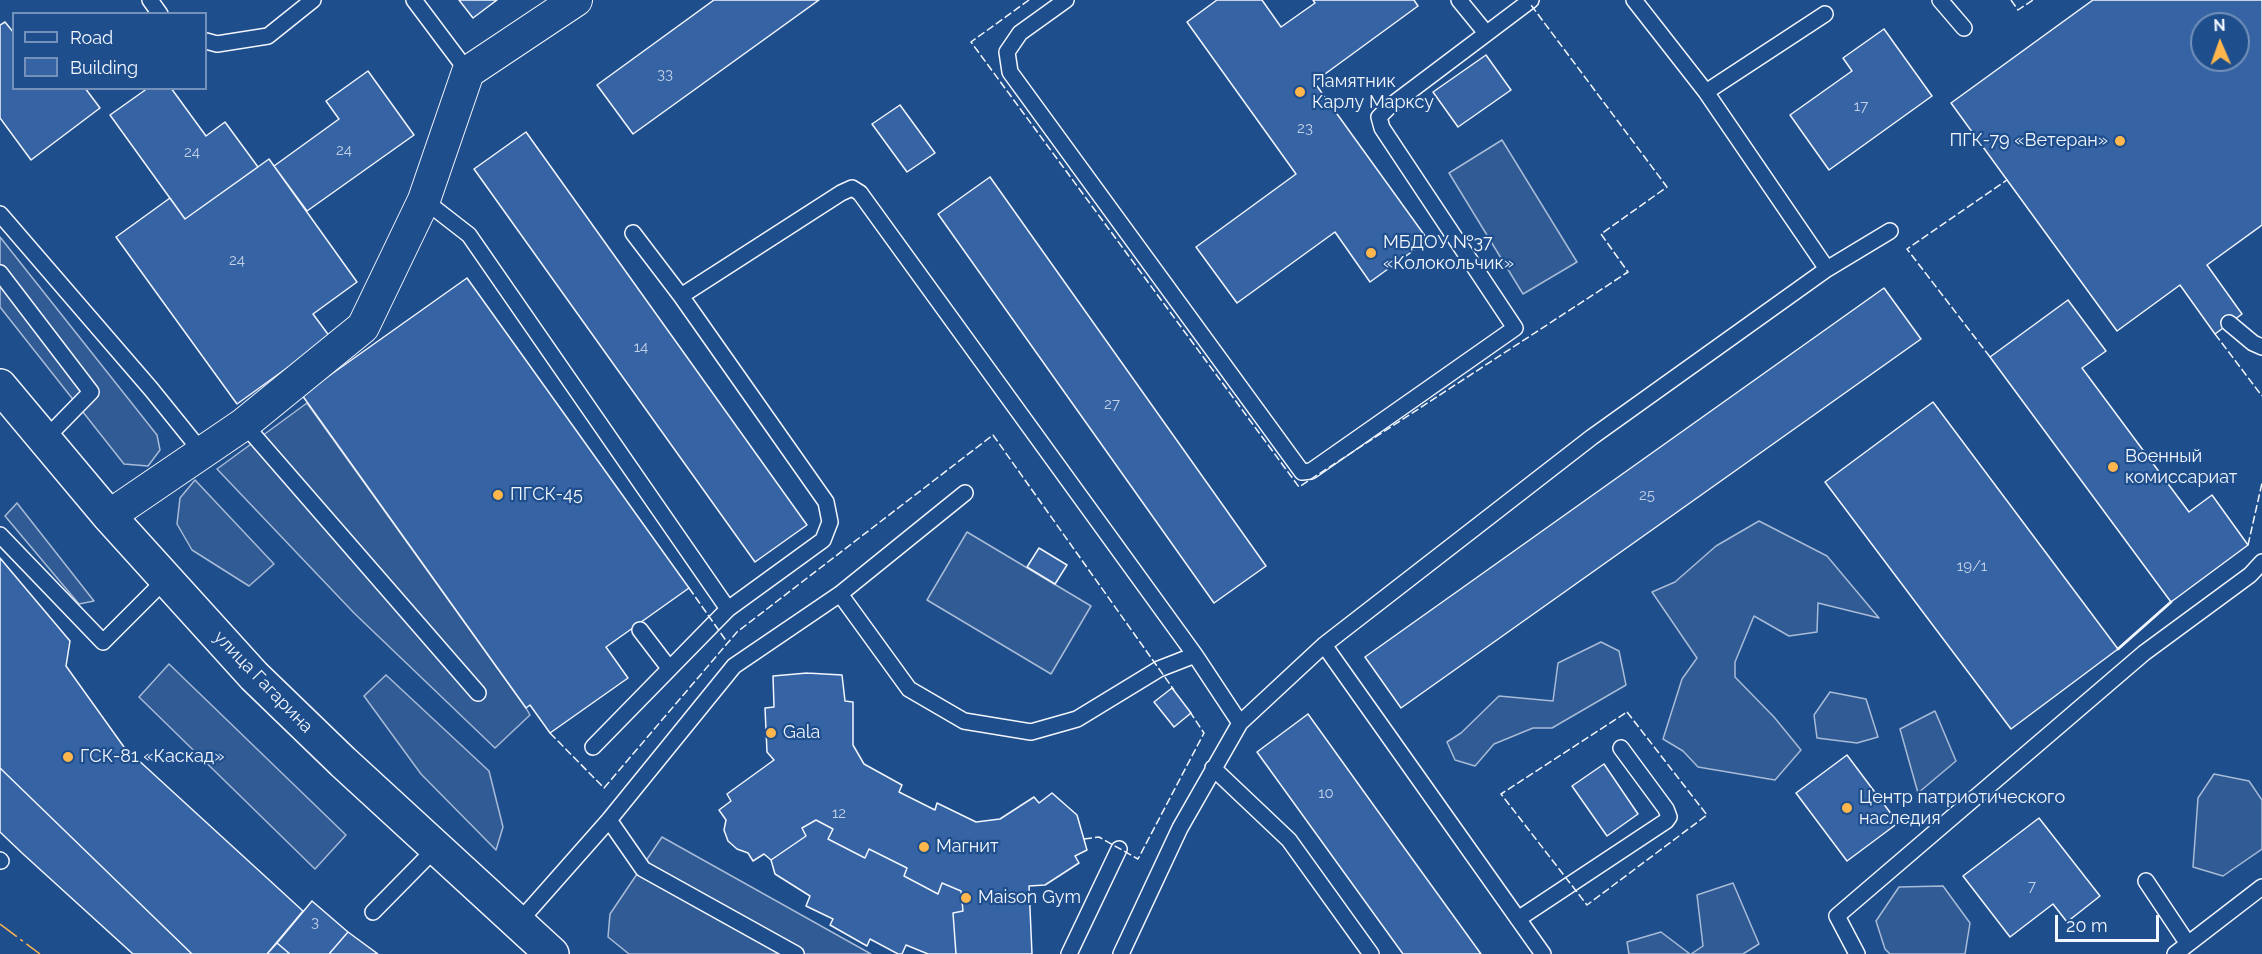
<!DOCTYPE html>
<meta charset="utf-8">
<style>
body{margin:0}
#map{position:relative;width:2262px;height:954px;overflow:hidden;background:#1f4e8c;font-family:Raleway,sans-serif}
canvas{display:block}
.legend{position:absolute;left:12px;top:12px;width:195px;height:78px;box-sizing:border-box;background:#1f4e8c;border:2px solid #7391ba;margin:0;padding:8px 10px;list-style:none;font-size:18px;color:#f2f6ff}
.legend li{display:flex;align-items:center;gap:12px;height:30px}
.legend b{width:30px;border:2px solid #7391ba}
.north{position:absolute;left:2190px;top:12px;width:60px;height:60px;box-sizing:border-box;background:#1f4e8c;border:2px solid #7391ba;border-radius:50%;rotate:358deg;font-size:16px;font-weight:700;line-height:24px;text-align:center;color:#f2f6ff}
.north::after{content:'';display:block;margin:auto;width:21px;height:27px;background:#ffb74d;clip-path:polygon(50% 0,100% 100%,50% 72%,0 100%)}
.scale{position:absolute;left:2055px;top:915px;width:104px;height:27px;box-sizing:border-box;border:3px solid #f2f6ff;border-top:0;padding-left:8px;font-size:18px;line-height:21px;white-space:nowrap;color:#f2f6ff;-webkit-text-stroke:4px #1f4e8c;paint-order:stroke}
</style>
<div id="map">
<canvas width="2262" height="954"></canvas>
<ul class="legend">
<li><b style="height:8px;background:#1f4e8c"></b>Road</li>
<li><b style="height:16px;background:#3563a3"></b>Building</li>
</ul>
<div class="north">N</div>
<div class="scale">20 m</div>
</div>
<script>
const g = document.querySelector('canvas').getContext('2d');
g.lineJoin = 'round';
function fillPath(path, color) { g.fillStyle = color; g.fill(path, 'evenodd'); }
const shape = rows => new Path2D(rows.map(r => 'M' + r).join(''));
function stroke(path, color, width, dash) { g.strokeStyle = color; g.lineWidth = width; g.lineCap = dash ? 'butt' : 'round'; g.setLineDash(dash || []); g.stroke(path); }
function drawText(font, color, halo, rows, align = 'center') {
  g.font = font + ' Raleway,sans-serif'; g.lineWidth = 4.5; g.setLineDash([]); g.textBaseline = 'middle'; g.strokeStyle = halo; g.fillStyle = color; for (const [text, x, y, turn = 0] of rows) {
    g.save(); g.translate(x, y); g.rotate((+turn || 0) * Math.PI / 180); g.textAlign = isNaN(turn) ? turn : align; if (halo) g.strokeText(text, 0, 0); g.fillText(text, 0, 0); g.restore();
  }
}
const built = shape([
 [1502,140,1577,262,1523,294,1449,173,1502,140],
 [0,237,157,435,160,450,148,466,124,464,0,307,0,237],
 [307,403,526,708,530,715,495,748,354,613,217,469,307,403],
 [195,480,274,564,249,586,192,550,177,524,180,498,195,480],
 [17,503,94,601,79,604,5,516,17,503],
 [1759,521,1827,556,1879,618,1818,603,1817,632,1789,636,1754,616,1735,662,1735,677,1774,717,1801,750,1775,780,1698,767,1683,751,1663,739,1682,679,1697,658,1652,592,1675,582,1716,546,1759,521],
 [967,532,1091,606,1051,674,927,600,967,532],
 [1601,642,1619,651,1626,685,1552,728,1533,728,1494,744,1475,766,1455,760,1447,742,1461,733,1499,696,1553,701,1558,663,1601,642],
 [169,664,346,835,315,869,139,697,169,664],
 [386,675,489,771,503,827,496,850,421,774,364,696,386,675],
 [1830,692,1866,699,1878,737,1857,743,1817,738,1814,715,1830,692],
 [1935,711,1956,761,1918,793,1900,729,1935,711],
 [2214,774,2249,781,2262,800,2262,849,2223,876,2193,867,2198,798,2214,774],
 [662,837,871,954,629,954,608,937,610,914,662,837],
 [1733,883,1759,944,1743,954,1691,954,1703,946,1697,895,1733,883],
 [1943,886,1970,923,1965,954,1890,954,1885,949,1876,921,1899,887,1943,886],
 [1661,932,1690,954,1629,954,1627,942,1661,932]
]);
fillPath(built, '#305b95');
stroke(built, '#a8bbd7', 1.5);
const building = shape([
 [459,0,497,0,473,18,459,0],
 [714,0,819,0,633,134,597,85,714,0],
 [1217,0,1262,0,1281,27,1315,3,1313,0,1414,0,1418,6,1314,82,1428,240,1370,282,1335,232,1237,303,1196,247,1296,174,1187,22,1217,0],
 [2093,0,2262,0,2262,225,2207,265,2242,314,2215,334,2180,285,2117,331,1951,103,2093,0],
 [2202,24,2238,24,2238,60,2202,60,2202,24],
 [5,22,14,33,14,88,85,88,100,108,31,160,0,118,0,25,5,22],
 [1884,29,1932,96,1829,170,1790,115,1852,71,1843,58,1884,29],
 [1486,55,1511,90,1458,127,1433,92,1486,55],
 [368,71,414,135,307,211,274,166,339,119,326,101,368,71],
 [148,88,171,88,206,136,225,122,258,167,185,219,110,115,148,88],
 [900,105,935,153,907,172,872,124,900,105],
 [526,132,807,525,755,562,474,169,526,132],
 [269,159,357,282,313,314,330,337,237,404,116,237,170,198,185,219,269,159],
 [990,177,1266,566,1214,603,938,214,990,177],
 [467,278,689,588,606,647,628,678,550,733,530,705,526,708,302,395,467,278],
 [1884,288,1921,339,1401,708,1365,657,1884,288],
 [2068,300,2106,351,2082,368,2189,512,2212,495,2248,545,2171,602,1990,357,2068,300],
 [1933,402,2118,649,2011,729,1825,482,1933,402],
 [1039,548,1067,565,1055,584,1027,567,1039,548],
 [0,558,70,641,66,666,124,747,303,911,267,954,192,954,0,768,0,558],
 [807,673,842,675,845,701,853,702,853,745,864,764,902,785,899,792,935,810,937,803,976,822,1000,819,1034,797,1039,803,1052,793,1077,815,1087,850,1075,856,1079,863,1045,885,1029,886,1032,954,956,954,953,913,963,911,961,891,942,883,938,894,904,876,907,868,869,849,865,858,828,839,833,829,816,820,802,828,806,836,771,860,764,854,753,861,748,853,737,849,728,841,724,830,726,820,719,810,731,801,727,794,774,760,767,752,765,708,774,707,773,676,807,673],
 [1172,688,1191,713,1174,727,1154,702,1172,688],
 [1308,714,1395,835,1481,954,1403,954,1257,752,1308,714],
 [1847,755,1898,823,1847,861,1796,793,1847,755],
 [1604,764,1638,814,1607,836,1572,786,1604,764],
 [0,768,192,954,133,954,22,853,0,832,0,768],
 [2039,818,2100,896,2067,922,2053,904,2010,937,1963,876,2039,818],
 [816,820,833,829,828,839,865,858,869,849,907,868,904,876,938,894,942,883,961,891,963,911,953,913,956,954,928,954,906,945,902,954,898,954,870,939,867,946,830,925,833,919,806,906,810,896,775,874,771,860,806,836,802,828,816,820],
 [312,901,348,932,329,954,290,954,277,943,312,901],
 [348,932,378,954,329,954,348,932],
 [277,943,290,954,267,954,277,943]
]);
fillPath(building, '#3563a3');
stroke(building, '#f2f6ff', 1.5);
const lane = shape([
 [150,0,160,14],
 [414,0,468,72],
 [1066,0,1020,33,1007,52,1010,72,1302,472,1311,471,1515,328,1382,128,1379,117,1389,107,1531,0],
 [1459,0,1486,33],
 [1634,0,1706,92,1827,269],
 [1940,0,1964,28],
 [206,41,217,44,268,36,313,0],
 [1706,92,1825,14],
 [424,200,469,235,728,609,823,540,830,522,826,502,681,296,633,233],
 [0,214,151,389,201,451],
 [0,273,91,392,45,439],
 [681,296,841,193,852,188,860,193,1195,655,1240,723],
 [2229,323,2253,343,2262,347],
 [244,424,478,693],
 [0,535,103,642,166,579],
 [840,594,909,689,964,721,1031,732,1077,719,1159,669,1195,655],
 [640,630,669,668],
 [593,747,728,609],
 [1213,768,1289,840,1371,954],
 [609,820,643,869,796,954],
 [0,860,1,861],
 [2146,881,2188,944],
 [373,912,436,848],
 [1518,919,1666,821,1669,817,1666,809,1621,748],
 [518,923,609,820,734,666,840,594,965,493],
 [1069,954,1119,849],
 [1121,954,1180,828,1240,723,1324,645],
 [1543,954,1324,645,1592,437,1827,269,1890,231],
 [1857,954,1837,916,2144,653,2250,575,2262,562],
 [2175,954,2262,887]
]);
const street = shape([
 [109,516,244,424,363,327,424,200,468,72,576,0]
]);
const secondary = shape([
 [0,386,109,516,254,676,343,762,552,954]
]);
stroke(lane, '#f2f6ff', 18);
stroke(street, '#f2f6ff', 34);
stroke(secondary, '#f2f6ff', 36);
stroke(lane, '#1f4e8c', 15);
stroke(street, '#1f4e8c', 32);
stroke(secondary, '#1f4e8c', 33);
stroke(shape([
 [1029,0,971,42,1299,487,1628,272,1601,234,1667,187,1531,5],
 [2011,0,2018,10,2033,0],
 [2215,334,2262,396],
 [1990,357,1907,249,2007,180],
 [2248,545,2262,483],
 [689,588,727,642],
 [1627,712,1707,815,1587,905,1501,794,1627,712],
 [550,733,604,788,737,632,993,435,1174,690],
 [1084,839,1099,837,1138,859,1204,733,1190,712]
]), '#f2f6ff', 1.5, [8, 3]);
stroke(shape([
 [2118,649,2171,602]
]), '#f2f6ff', 3);
stroke(shape([
 [0,924,40,954]
]), '#ffb74d', 1.5, [21, 4.5, 3, 4.5]);
for (const [x, y, r, color] of [
 [1300,92,6,"#ffb74d"],
 [2120,141,6,"#ffb74d"],
 [1371,253,6,"#ffb74d"],
 [2113,467,6,"#ffb74d"],
 [498,495,6,"#ffb74d"],
 [771,733,6,"#ffb74d"],
 [68,757,6,"#ffb74d"],
 [1847,808,6,"#ffb74d"],
 [924,847,6,"#ffb74d"],
 [966,898,6,"#ffb74d"]
]) { const dot = new Path2D(); dot.arc(x, y, r, 0, 2 * Math.PI); g.fillStyle = color; g.fill(dot); stroke(dot, '#1f4e8c', 2); }
drawText('15px', '#c3d1e8', null, [
 ["33",665,74],
 ["17",1861,106],
 ["23",1305,128],
 ["24",344,150],
 ["24",192,152],
 ["24",237,260],
 ["14",641,347],
 ["27",1112,404],
 ["25",1647,495],
 ["19/1",1972,566],
 ["10",1326,793],
 ["12",839,813],
 ["7",2032,886],
 ["3",315,922]
]);
drawText('18px', '#f2f6ff', '#1f4e8c', [
 ["Памятник",1312,82],
 ["Карлу Марксу",1312,103],
 ["ПГК-79 «Ветеран»",2108,141,"right"],
 ["МБДОУ №37",1383,243],
 ["«Колокольчик»",1383,264],
 ["Военный",2125,457],
 ["комиссариат",2125,478],
 ["ПГСК-45",510,495],
 ["Gala",783,733],
 ["ГСК-81 «Каскад»",80,757],
 ["Центр патриотического",1859,798],
 ["наследия",1859,819],
 ["Магнит",936,847],
 ["Maison Gym",978,898]
], 'left');
drawText('18px', '#f2f6ff', '#1f4e8c', [
 ["улица Гагарина",263,682,46]
]);
</script>
